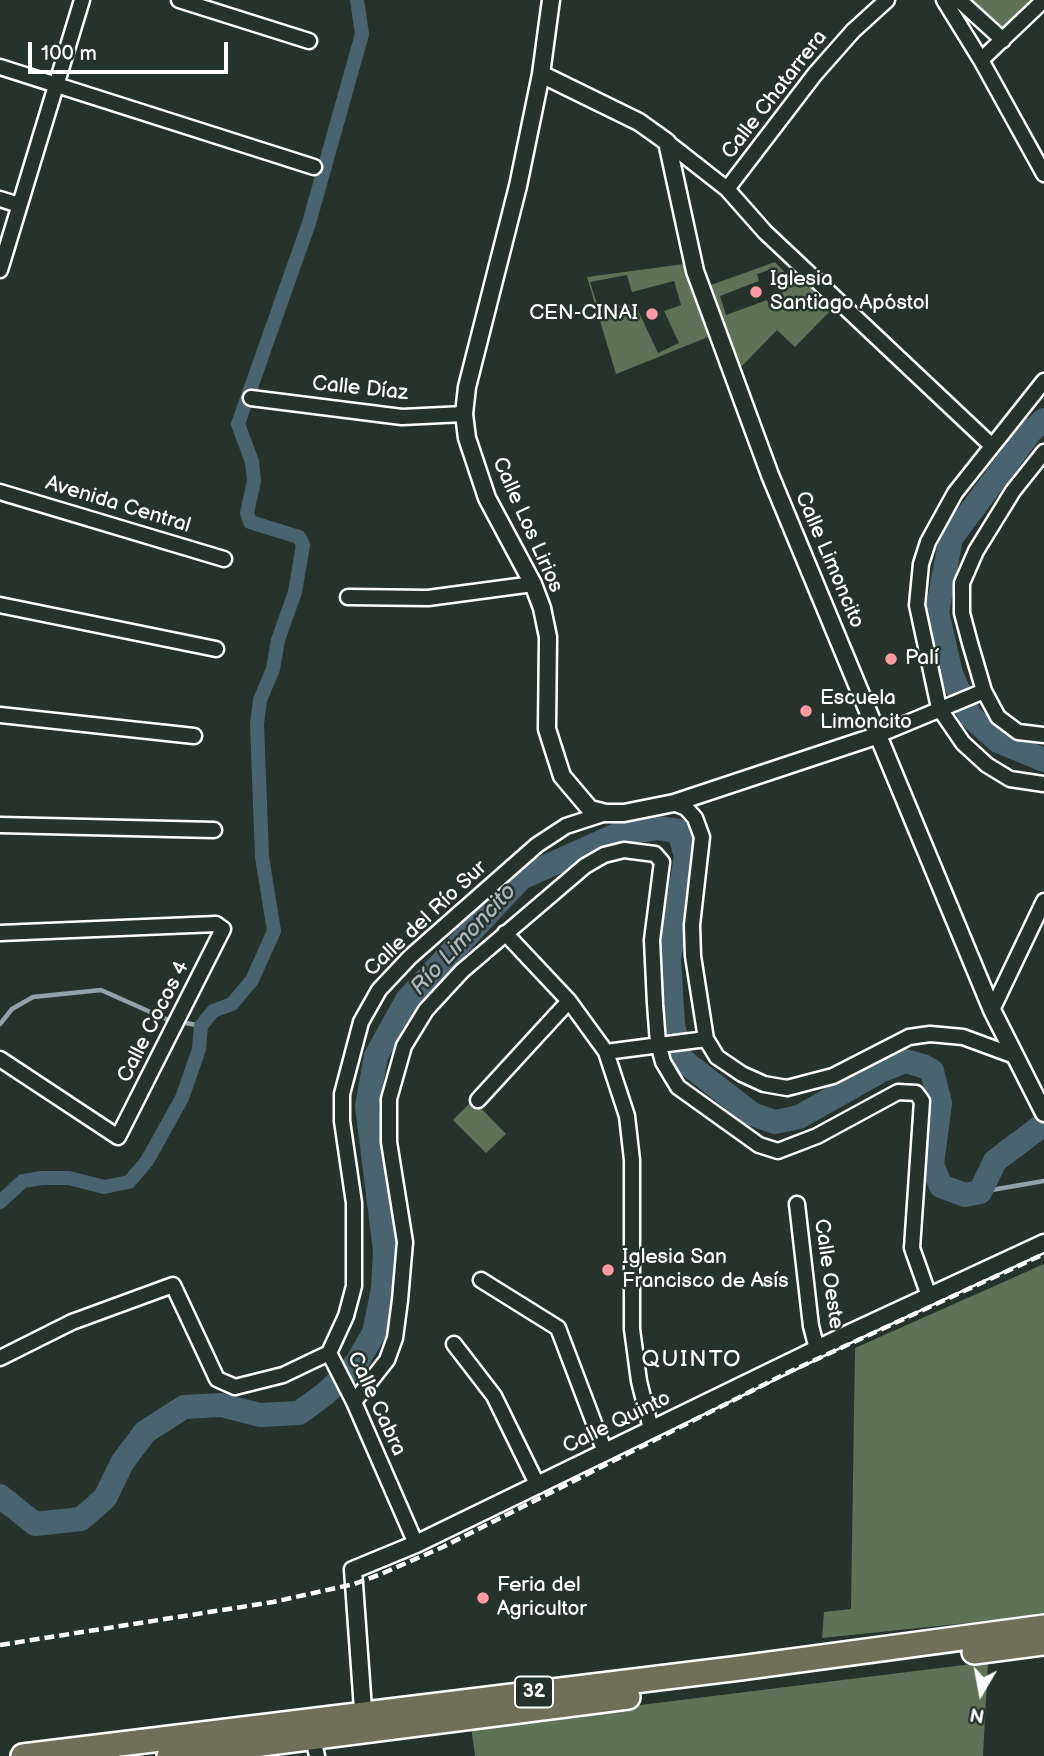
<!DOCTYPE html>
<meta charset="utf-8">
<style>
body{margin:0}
#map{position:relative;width:1044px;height:1756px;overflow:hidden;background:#26332d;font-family:"Balsamiq Sans",sans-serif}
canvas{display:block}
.north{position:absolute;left:946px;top:1658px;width:70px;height:70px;-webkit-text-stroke:5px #26332d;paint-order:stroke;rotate:190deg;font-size:19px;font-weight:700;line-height:28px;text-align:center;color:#fff}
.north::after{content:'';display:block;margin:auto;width:24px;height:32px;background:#fff;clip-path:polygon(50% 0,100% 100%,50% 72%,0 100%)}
.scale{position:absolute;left:28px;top:42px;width:200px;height:32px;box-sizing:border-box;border:4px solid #fff;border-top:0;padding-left:9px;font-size:21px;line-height:24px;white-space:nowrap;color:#fff;-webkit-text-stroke:5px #26332d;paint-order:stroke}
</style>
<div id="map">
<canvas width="1044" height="1756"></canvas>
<div class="north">N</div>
<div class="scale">100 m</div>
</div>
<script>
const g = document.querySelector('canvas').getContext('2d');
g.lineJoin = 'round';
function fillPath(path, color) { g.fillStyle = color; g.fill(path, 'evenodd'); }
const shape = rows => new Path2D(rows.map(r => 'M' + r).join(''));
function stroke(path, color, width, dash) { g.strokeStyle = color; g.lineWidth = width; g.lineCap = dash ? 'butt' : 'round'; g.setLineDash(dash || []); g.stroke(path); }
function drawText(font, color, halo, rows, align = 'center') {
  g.font = font + ' "Balsamiq Sans",sans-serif'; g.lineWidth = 5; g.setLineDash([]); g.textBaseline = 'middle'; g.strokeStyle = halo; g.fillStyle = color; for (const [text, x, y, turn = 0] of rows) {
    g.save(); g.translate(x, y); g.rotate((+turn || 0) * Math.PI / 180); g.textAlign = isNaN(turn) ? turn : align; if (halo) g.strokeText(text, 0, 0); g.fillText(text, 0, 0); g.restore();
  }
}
fillPath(shape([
 [968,0,1034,0,1003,33],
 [775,262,792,280,801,271,836,305,795,347,777,330,741,367,711,285],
 [772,269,775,275,780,274,787,291,781,293,784,303,770,308,767,300,726,315,720,296,759,281,757,274],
 [684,264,708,337,616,374,587,277],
 [627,275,632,292,674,281,681,305,664,311,679,343,658,353,635,304,618,306,624,313,616,322,607,314,612,307,599,310,590,282],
 [473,1100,506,1134,486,1153,453,1120],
 [1044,1264,1044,1615,822,1638,824,1612,851,1609,855,1348],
 [988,1662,983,1756,475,1756,471,1726]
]), '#5d7256');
stroke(shape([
 [0,1024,12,1009,33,997,101,990,166,1019,201,1026],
 [980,1192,1044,1181]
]), '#92a2a9', 4.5);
stroke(shape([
 [0,1202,23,1181,42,1178,69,1178,104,1187,129,1182,147,1161,182,1098,199,1049,201,1026,213,1011,232,1004,252,980,274,931,262,857,257,724,260,700,273,669,278,640,295,592,303,545,299,537,250,522,247,513,254,481,252,462,238,424,309,223,362,34,357,0]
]), '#4a646f', 14);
stroke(shape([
 [1044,420,1030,432,951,538,937,612,951,674,970,716,998,741,1044,760],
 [0,1496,35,1524,81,1519,105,1498,122,1463,145,1432,184,1407,221,1405,260,1415,299,1413,325,1394,356,1364,374,1333,383,1289,385,1250,367,1106,376,1056,407,1000,521,878,621,833,658,828,679,831,686,857,669,959,673,1025,681,1059,752,1114,775,1122,799,1117,882,1070,905,1061,923,1066,932,1071,940,1103,932,1165,941,1186,965,1195,980,1192,995,1161,1044,1124]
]), '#4a646f', 24);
const minor = shape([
 [179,0,309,41],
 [944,0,981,60,1044,174],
 [959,0,1003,40],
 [981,60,1044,0],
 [0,67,314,167],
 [667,142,727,189,765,232,991,445],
 [727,189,815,74,853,31,887,0],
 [0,199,19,205],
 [0,270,82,0],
 [1044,381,955,493,928,542,921,564,917,605,939,708,963,743,987,765,1010,779,1044,784],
 [251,398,402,417,464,414],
 [1044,452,1013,491,976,551,962,583,962,613,970,643,984,691,998,717,1018,732,1044,735],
 [0,492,224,559],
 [348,597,428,598,533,584],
 [0,605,216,649],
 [0,715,194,736],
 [876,736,984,691],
 [674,803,686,808,695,818,702,837,692,925,693,956,706,1039,717,1057,742,1074,764,1084,787,1088,833,1076,909,1037,930,1034,963,1037,1012,1055],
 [0,825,214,830],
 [0,933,216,924,223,929,118,1137,0,1059],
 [505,933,569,1001,606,1052,627,1116,632,1160,632,1329,639,1381,651,1429],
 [992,1010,1044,901],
 [606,1052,706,1039],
 [478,1100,569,1001],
 [797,1204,811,1326,817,1349],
 [481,1280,558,1328,605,1452],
 [454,1344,494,1396,538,1486],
 [329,1353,346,1316,354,1286,354,1203,342,1121,342,1094,361,1022,379,990,410,957,537,845,566,826,606,813],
 [329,1353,354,1402,416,1544],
 [0,1358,72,1322,173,1285,217,1379,235,1387,283,1375,329,1353],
 [354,1402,387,1360,395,1338,400,1300,405,1242,389,1142,389,1099,404,1046,426,1010,462,971,585,866,604,855,624,850,655,854,662,862,652,940,655,1004,658,1043,663,1062,678,1087,759,1145,778,1151,817,1136,898,1092,916,1093,922,1101,912,1248,929,1296],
 [313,1738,317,1756]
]);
const tertiary = shape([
 [551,0,541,74,518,186,467,387,464,414,467,438,487,498,533,584,542,608,548,637,547,729,562,776,590,809,606,813,624,813,674,803,876,736],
 [541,74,639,122,667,142,695,271,770,475,992,1010,1044,1113],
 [364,1723,353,1570,416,1544,850,1333,1044,1243]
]);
const trunk = shape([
 [974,1652,1044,1643],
 [23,1756,740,1668,1044,1627],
 [169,1756,628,1697]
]);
stroke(minor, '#fff', 19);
stroke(tertiary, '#fff', 21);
stroke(trunk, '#fff', 28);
stroke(minor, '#26332d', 14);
stroke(tertiary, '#26332d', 16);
stroke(trunk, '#706f59', 23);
stroke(shape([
 [0,1645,273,1602,354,1584,381,1574,443,1547,789,1372,1044,1254]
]), '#fff', 4.5, [10, 5]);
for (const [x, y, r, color] of [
 [756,292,7,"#ff9aa2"],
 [652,314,7,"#ff9aa2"],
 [891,659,7,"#ff9aa2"],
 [806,711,7,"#ff9aa2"],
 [608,1270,7,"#ff9aa2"],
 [483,1598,7,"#ff9aa2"]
]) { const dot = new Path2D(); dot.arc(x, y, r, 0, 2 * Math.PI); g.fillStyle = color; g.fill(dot); stroke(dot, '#26332d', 2.5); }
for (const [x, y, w] of [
 [534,1692,38]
]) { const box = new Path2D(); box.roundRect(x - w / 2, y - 15.5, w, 31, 5); g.fillStyle = '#26332d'; g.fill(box); stroke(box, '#fff', 2); }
drawText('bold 19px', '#fff', null, [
 ["32",534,1692]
]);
drawText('21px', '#fff', '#26332d', [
 ["Calle Chatarrera",775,95,-52],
 ["Calle Díaz",360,389,6],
 ["Avenida Central",118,505,17],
 ["Calle Los Lirios",527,525,66],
 ["Calle Limoncito",829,560,67],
 ["Calle del Río Sur",426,919,-43],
 ["Calle Cocos 4",154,1022,-63],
 ["Calle Oeste",828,1274,82],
 ["Calle Cabra",376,1404,65],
 ["Calle Quinto",617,1423,-26]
]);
drawText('21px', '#fff', '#26332d', [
 ["Iglesia",770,280],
 ["Santiago Apóstol",770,304],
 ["CEN-CINAI",638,314,"right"],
 ["Palí",905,659],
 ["Escuela",820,699],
 ["Limoncito",820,723],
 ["Iglesia San",622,1258],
 ["Francisco de Asís",622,1282],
 ["Feria del",497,1586],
 ["Agricultor",497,1610]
], 'left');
drawText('italic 23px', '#aeb9be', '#26332d', [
 ["Río Limoncito",464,940,-47]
]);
g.letterSpacing = '2px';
drawText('23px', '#fff', '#26332d', [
 ["QUINTO",692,1360]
]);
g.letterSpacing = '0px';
</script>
